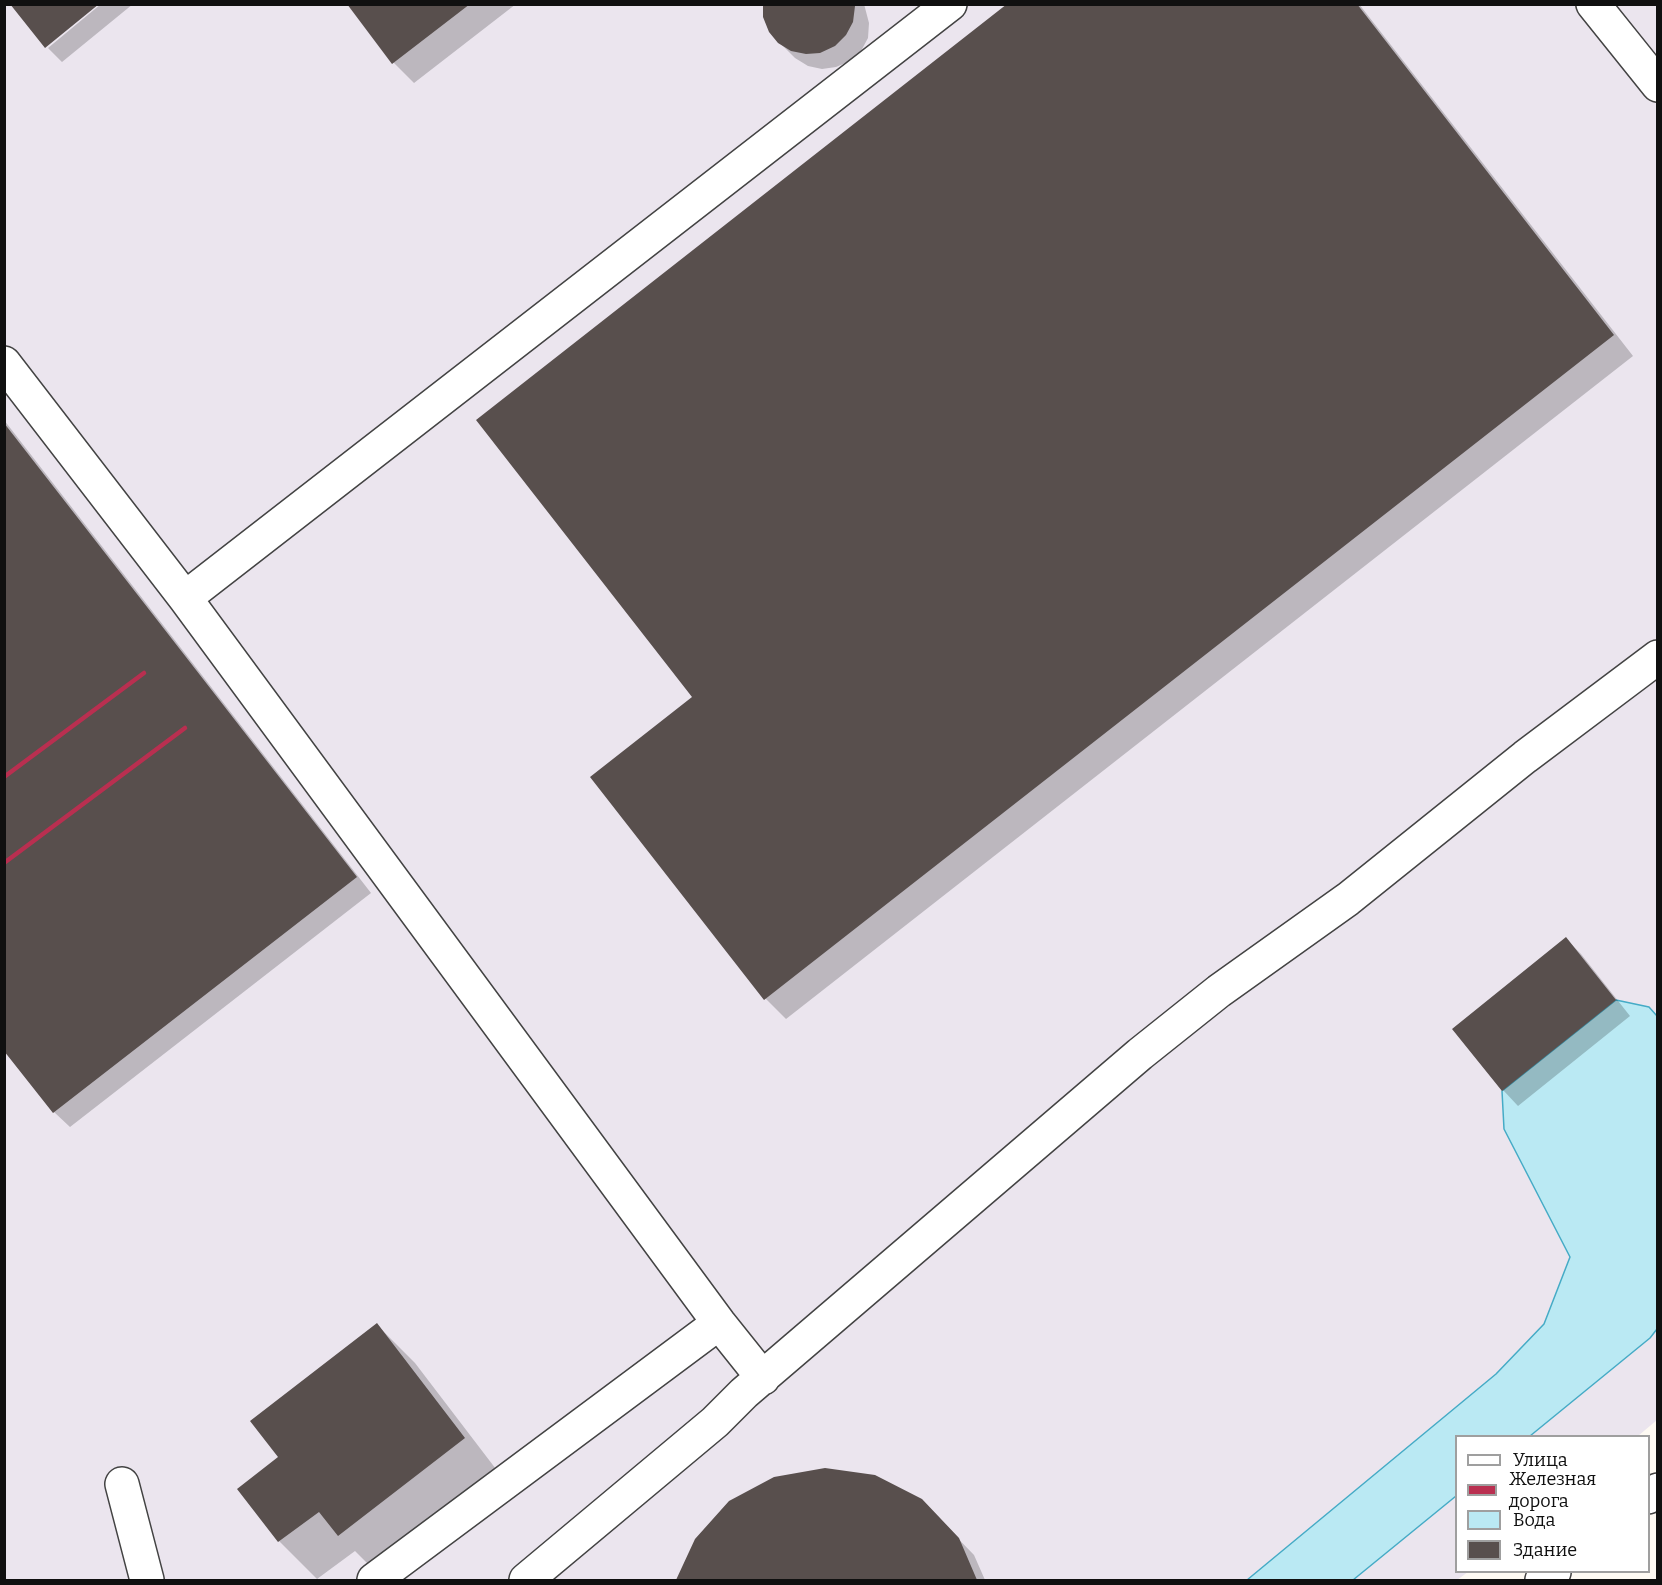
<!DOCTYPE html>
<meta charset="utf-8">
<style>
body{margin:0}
#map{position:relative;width:1662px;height:1585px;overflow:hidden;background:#fefaf3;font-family:Bitter,serif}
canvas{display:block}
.frame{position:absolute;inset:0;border:6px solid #101010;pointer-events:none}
.legend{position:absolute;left:1455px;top:1435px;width:195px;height:138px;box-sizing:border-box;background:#fff;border:2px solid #9f9f9f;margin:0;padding:8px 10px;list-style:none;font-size:18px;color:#101010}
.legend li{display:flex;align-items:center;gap:12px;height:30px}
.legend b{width:30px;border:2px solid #9f9f9f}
</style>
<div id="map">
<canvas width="1662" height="1585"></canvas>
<div class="frame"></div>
<ul class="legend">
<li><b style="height:8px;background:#fff"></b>Улица</li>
<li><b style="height:8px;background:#b92f50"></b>Железная дорога</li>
<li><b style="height:16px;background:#bae9f3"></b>Вода</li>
<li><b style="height:16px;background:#584f4d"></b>Здание</li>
</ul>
</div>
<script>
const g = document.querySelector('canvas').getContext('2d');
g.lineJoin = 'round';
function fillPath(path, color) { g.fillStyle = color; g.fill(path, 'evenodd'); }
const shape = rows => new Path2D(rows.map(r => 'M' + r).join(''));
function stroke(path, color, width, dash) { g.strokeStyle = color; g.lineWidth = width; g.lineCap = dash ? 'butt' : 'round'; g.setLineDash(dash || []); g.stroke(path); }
fillPath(shape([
 [5,5,1657,5,1657,1420,1638,1436,1456,1436,1456,1572,1468,1572,1457,1580,5,1580]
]), '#ebe5ee');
const water = shape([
 [1616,1000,1649,1007,1657,1016,1657,1329,1650,1338,1530,1436,1456,1436,1456,1496,1353,1580,1247,1580,1496,1374,1544,1324,1570,1257,1504,1129,1502,1091,1616,1000]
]);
fillPath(water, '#bae9f3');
stroke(water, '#45abc6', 1.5);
fillPath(shape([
 [101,4,133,4,62,62,48,48],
 [348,4,516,4,414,83,394,63],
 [764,4,864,4,869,23,868,38,861,51,850,61,836,67,822,69,808,66,795,58,779,42],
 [1009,4,1359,4,1633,356,786,1019,766,999,592,777,697,704],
 [4,420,371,893,70,1127,54,1112,4,1048],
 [1566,939,1581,954,1630,1016,1518,1106,1503,1090],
 [377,1325,415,1363,502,1477,377,1573,355,1551,317,1579,279,1541,239,1489,280,1458],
 [937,1517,974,1555,985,1580,678,1580,696,1540]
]), '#0003');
fillPath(shape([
 [10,4,99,4,45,48],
 [347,4,470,4,392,64],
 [763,4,854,4,855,6,853,22,846,35,835,46,820,53,806,54,791,51,778,43,769,32,763,17],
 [1007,4,1357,4,1614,335,764,1000,590,777,692,697,476,420],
 [4,423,357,877,53,1113,4,1051],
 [1566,937,1616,1000,1502,1091,1452,1029],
 [377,1323,465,1438,338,1536,319,1512,278,1542,237,1489,278,1457,250,1421],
 [825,1468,875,1475,922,1499,959,1538,977,1580,676,1580,695,1539,729,1501,774,1477]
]), '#584f4d');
const minor = shape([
 [1593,4,1658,85],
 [4,363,185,598,719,1323,763,1378],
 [185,598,950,4],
 [122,1484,147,1580],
 [1648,1497,1658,1490],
 [374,1580,719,1323],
 [526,1580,715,1422,744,1393,1140,1054,1219,991,1348,899,1525,757,1658,657],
 [1542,1580,1554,1572]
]);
stroke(minor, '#434343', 36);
stroke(minor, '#fff', 33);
stroke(shape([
 [4,777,144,673],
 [4,863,185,728]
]), '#b92f50', 4.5);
</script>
